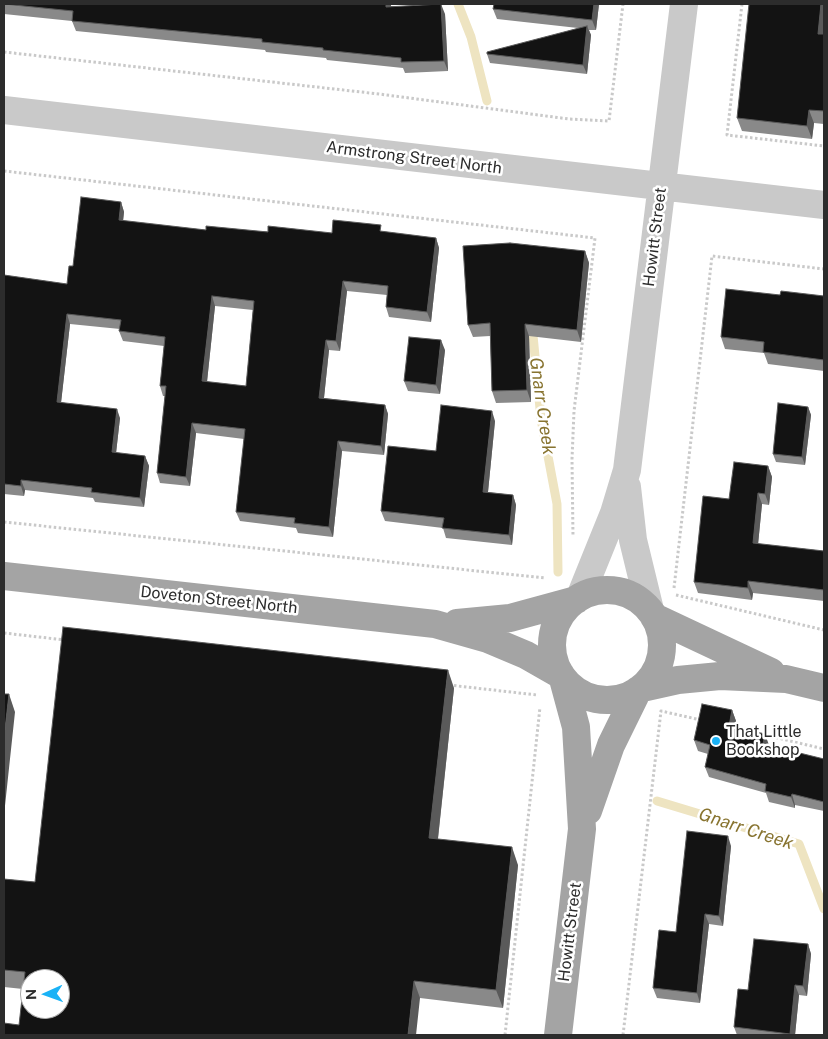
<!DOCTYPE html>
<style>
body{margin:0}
#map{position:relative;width:828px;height:1039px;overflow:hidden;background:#fff;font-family:"Public Sans",sans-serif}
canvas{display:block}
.frame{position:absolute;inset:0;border:5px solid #2c2c2c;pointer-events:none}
.north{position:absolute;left:20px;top:969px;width:50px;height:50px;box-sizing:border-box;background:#fff;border:1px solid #ababab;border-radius:50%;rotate:268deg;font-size:14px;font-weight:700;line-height:20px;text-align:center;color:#2c2c2c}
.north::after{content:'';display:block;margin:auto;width:18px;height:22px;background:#1ab2f6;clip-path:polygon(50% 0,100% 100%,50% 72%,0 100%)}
</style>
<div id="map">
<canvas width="828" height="1039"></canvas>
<div class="frame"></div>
<div class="north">N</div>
</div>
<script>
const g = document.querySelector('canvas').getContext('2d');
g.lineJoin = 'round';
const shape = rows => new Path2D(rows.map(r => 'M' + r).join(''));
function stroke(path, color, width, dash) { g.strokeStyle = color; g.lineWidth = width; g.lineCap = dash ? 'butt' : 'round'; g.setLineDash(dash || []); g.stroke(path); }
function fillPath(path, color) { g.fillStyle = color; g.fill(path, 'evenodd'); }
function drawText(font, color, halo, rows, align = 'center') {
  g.font = font + ' "Public Sans",sans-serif'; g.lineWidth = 5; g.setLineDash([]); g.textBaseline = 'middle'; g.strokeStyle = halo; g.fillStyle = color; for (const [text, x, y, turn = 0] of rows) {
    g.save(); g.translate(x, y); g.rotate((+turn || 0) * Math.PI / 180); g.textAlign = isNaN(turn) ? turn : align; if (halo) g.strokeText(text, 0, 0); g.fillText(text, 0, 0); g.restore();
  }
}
stroke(shape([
 [458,4,471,37,487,101],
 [532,325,541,419,557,504,558,572],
 [657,801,799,844,824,909]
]), '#eee4c1', 9);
stroke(shape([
 [742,4,727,135,824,146],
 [4,52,379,94,569,119,609,121,623,4],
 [4,171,595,238,574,411,572,459,573,537],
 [4,522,545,578],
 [674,588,712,256,824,269],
 [676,595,824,630],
 [4,633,65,640],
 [449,685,537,695],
 [761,734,824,749],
 [505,1035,540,707],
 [623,1035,661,711,701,720]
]), '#c9c9c9', 3, [2.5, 2.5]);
stroke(shape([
 [4,110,824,205],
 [627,487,633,540,650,610],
 [580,597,614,513,627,470,684,4]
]), '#c9c9c9', 28);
stroke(shape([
 [4,576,435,624,488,639,526,655,561,675],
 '552 645a55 55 0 1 1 110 0a55 55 0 1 1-110 0Z',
 [654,617,771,672],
 [457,623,510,618,576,600],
 [642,688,678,680,720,676,786,679,824,688],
 [588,811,611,745,638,690],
 [558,1035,582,829,576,727,563,679]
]), '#a4a4a4', 28);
fillPath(shape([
 [4,4,391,4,391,6,445,14,448,71,405,73,403,68,327,60,326,58,266,52,265,50,76,31,72,21,4,14],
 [599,4,596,30,589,30,591,35,587,74,490,63,487,54,578,28,497,19,493,9],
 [824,6,824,124,814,123,812,139,742,131,737,118],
 [121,202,124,212,123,221,206,230,332,233,383,232,436,238,439,248,431,322,389,317,386,307,387,295,347,291,340,351,329,350,324,398,385,405,388,414,384,455,342,451,333,537,298,533,296,528,240,521,236,512,244,439,196,433,190,486,160,483,157,473,165,396,163,396,160,386,164,346,123,341,119,331,120,329,70,324,61,402,120,418,116,453,145,456,149,466,144,507,95,502,93,498,25,490,24,496,4,494,4,275,67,284,73,266],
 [215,306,253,310,246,386,207,382],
 [585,251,589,263,581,342,529,336,531,402,496,403,492,391,490,336,473,337,468,325],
 [780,295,824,296,824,371,768,364,764,353,725,349,721,337],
 [445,350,440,394,408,391,404,381],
 [808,407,811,415,805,465,776,462,773,454],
 [495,421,488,492,513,495,516,505,512,545,446,538,443,528,385,521,381,511,436,451],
 [768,466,772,477,769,505,762,504,758,544,824,551,824,601,753,593,752,600,698,593,694,582,729,499],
 [454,688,438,839,518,865,503,1008,420,998,19,1025,23,989,4,987,4,879,35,882],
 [732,710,736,721,735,727,765,734,768,746,824,759,824,811,795,805,795,808,769,802,766,793,709,777,705,767,708,754,698,751,694,740],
 [731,846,723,926,709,924,700,1003,657,998,653,988,676,932],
 [808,944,811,954,807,996,799,995,795,1035,737,1035,734,1027,748,990]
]), '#898989');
fillPath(shape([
 [386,4,391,4,390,17,386,7],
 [441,4,445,14,448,71,444,61],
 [594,4,599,4,596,30,592,20],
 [821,4,824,4,824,30,822,47,818,34],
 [587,26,591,35,587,74,583,65],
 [809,110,814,123,812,139,807,126],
 [121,202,124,212,122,230,119,220],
 [436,238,439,248,431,322,427,312],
 [585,251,589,263,581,342,577,330],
 [343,281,347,291,340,351,336,341],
 [212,296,215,306,206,391,202,381],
 [67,314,70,324,60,412,57,402],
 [525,324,529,336,531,402,527,390],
 [326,340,329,350,323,407,319,398],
 [441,340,445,350,440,394,436,385],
 [385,405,388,414,384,455,381,446],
 [808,407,811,415,805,465,802,457],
 [117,409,120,418,115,462,112,452],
 [492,411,495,421,487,502,483,492],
 [192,423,196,433,190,486,186,477],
 [338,441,342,451,333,537,329,527],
 [145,456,149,466,144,507,140,498],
 [768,466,772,477,769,505,765,494],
 [21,480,25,490,24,496,21,486],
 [758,493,762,504,757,555,753,543],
 [513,495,516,505,512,545,509,535],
 [748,581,753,593,752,600,748,588],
 [448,670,454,688,436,856,429,838],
 [9,694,15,712,4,815,4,739],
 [732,710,736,721,733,737,729,726],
 [765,734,769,745,767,755,763,744],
 [792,794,795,805,795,808,791,797],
 [728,836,731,846,723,926,719,916],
 [512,847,518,865,503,1008,496,990],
 [705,914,709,924,700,1003,697,993],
 [808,944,811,954,807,996,803,986],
 [414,981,420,998,416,1035,408,1035],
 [795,985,799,995,795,1035,791,1035,790,1034]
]), '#5a5a5a');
const building = shape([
 [4,4,386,4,386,7,441,4,444,61,401,62,401,58,323,50,323,48,262,42,262,39,72,21,73,11,4,4],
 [494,4,594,4,592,20,493,9,494,4],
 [749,4,821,4,818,34,824,34,824,111,809,110,807,126,737,118,749,4],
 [587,26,583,65,487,54,487,52,587,26],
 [81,197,121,202,119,220,206,230,206,226,268,232,268,226,332,233,333,220,381,225,380,231,436,238,427,312,386,307,388,286,343,281,336,341,326,340,319,398,385,405,381,446,338,441,329,527,294,523,295,518,236,512,245,429,192,423,186,477,157,473,166,386,160,386,165,337,119,331,121,320,67,314,57,402,117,409,112,452,145,456,140,498,91,492,92,488,21,480,21,486,4,484,4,275,67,284,69,266,73,266,81,197],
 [212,296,254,301,246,386,202,381,212,296],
 [510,243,585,251,577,330,525,324,527,390,492,391,490,323,468,325,463,246,510,243],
 [726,289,780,295,781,291,824,296,824,360,763,352,764,342,721,337,726,289],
 [409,337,441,340,436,385,404,381,409,337],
 [778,403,808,407,802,457,773,454,778,403],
 [441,405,492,411,483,492,513,495,509,535,442,528,444,518,381,511,388,446,436,451,441,405],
 [734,462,768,466,765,494,758,493,753,543,824,551,824,590,748,581,748,588,694,582,703,496,729,499,734,462],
 [63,627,448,670,429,838,512,847,496,990,414,981,408,1035,4,1035,4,1023,19,1025,25,972,4,970,4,879,35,882,63,627],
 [30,979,60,979,60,1009,30,1009,30,979],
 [4,694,9,694,4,739,4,694],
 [702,704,732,710,729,726,765,734,763,744,824,759,824,802,792,794,791,797,765,791,766,784,705,767,710,745,694,740,702,704],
 [687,831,728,836,719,916,705,914,697,993,653,988,659,930,676,932,687,831],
 [754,939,808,944,803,986,795,985,790,1034,734,1027,738,989,748,990,754,939]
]);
fillPath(building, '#131313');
stroke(building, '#5a5a5a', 1);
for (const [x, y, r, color] of [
 [716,741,5,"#1ab2f6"]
]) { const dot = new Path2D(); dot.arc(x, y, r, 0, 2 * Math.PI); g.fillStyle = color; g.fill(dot); stroke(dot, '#fff', 2); }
drawText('16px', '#2c2c2c', '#fff', [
 ["Armstrong Street North",414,158,7],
 ["Howitt Street",655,237,-83],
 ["Doveton Street North",219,600,6],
 ["Howitt Street",570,932,-83]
]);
drawText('16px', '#2c2c2c', '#fff', [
 ["That Little",726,732],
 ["Bookshop",726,750]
], 'left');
drawText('italic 18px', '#887430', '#fff', [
 ["Gnarr Creek",542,406,82],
 ["Gnarr Creek",746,829,18]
]);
</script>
